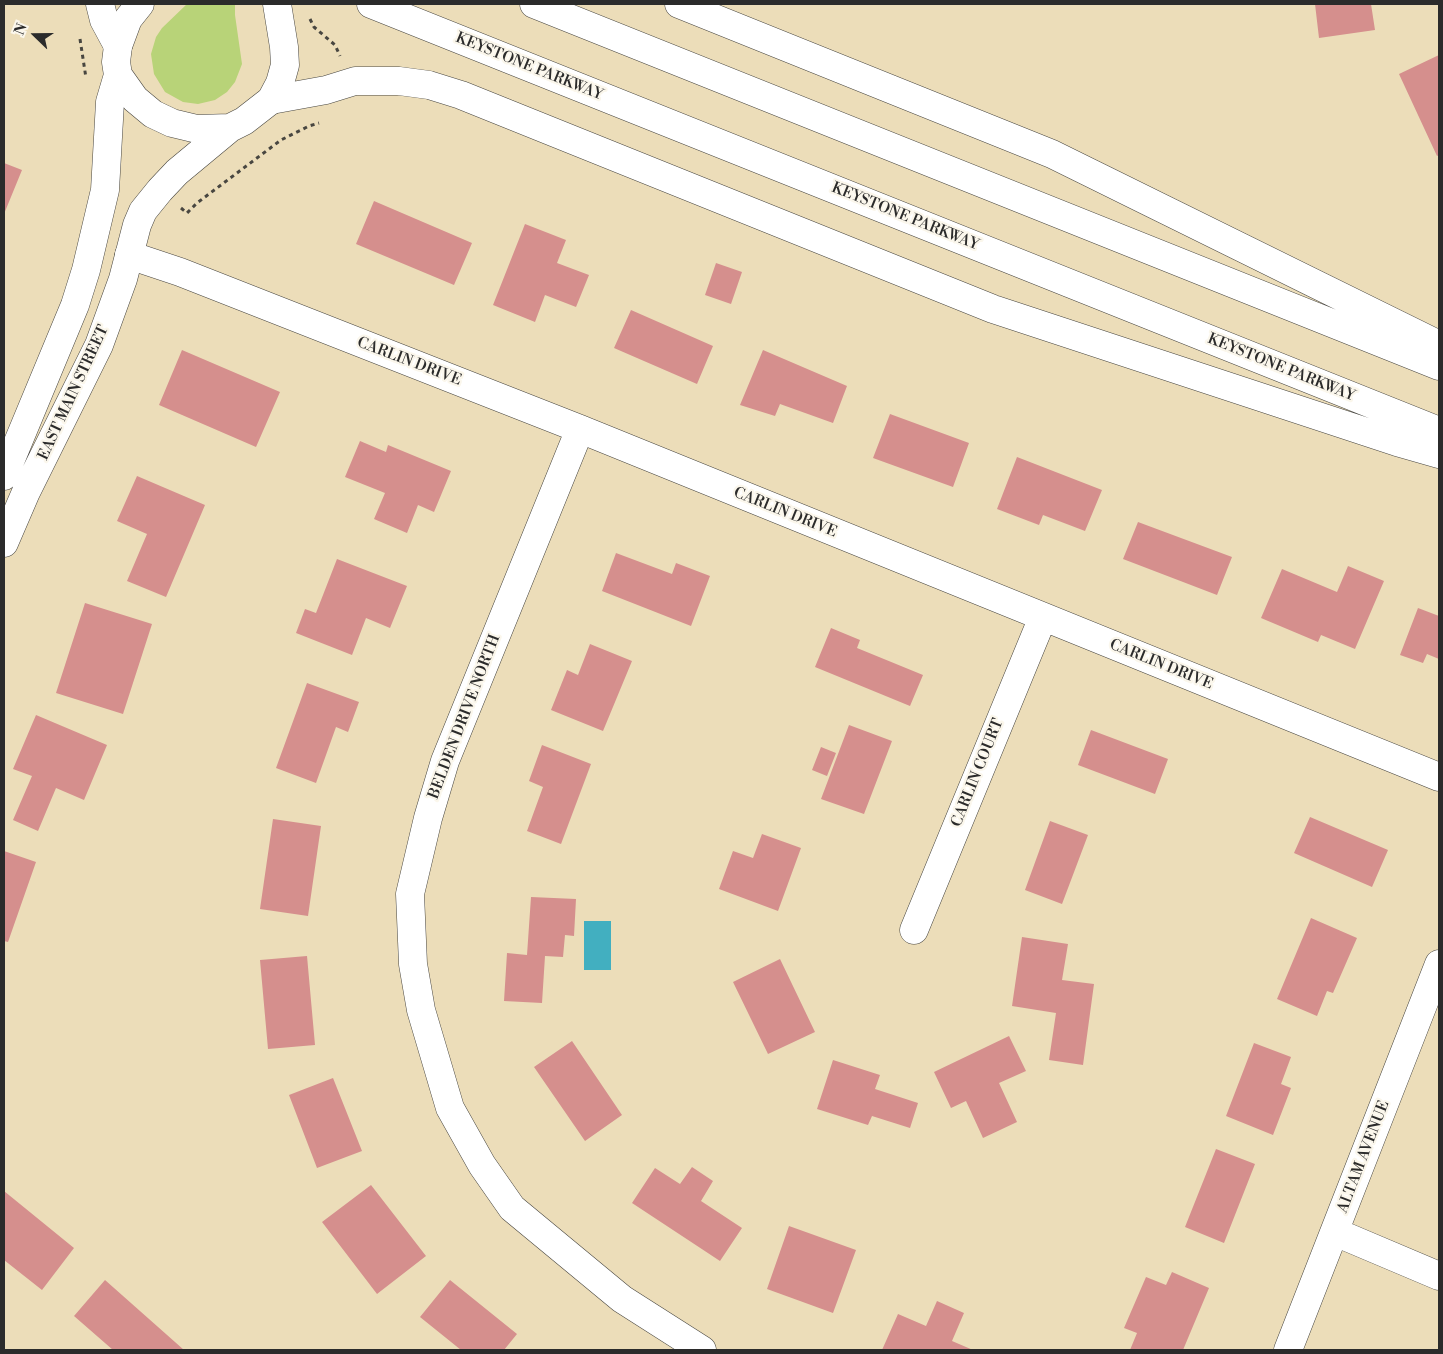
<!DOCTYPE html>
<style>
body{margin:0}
#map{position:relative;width:1443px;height:1354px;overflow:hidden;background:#ecddb9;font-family:"Libre Bodoni",serif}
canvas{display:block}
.frame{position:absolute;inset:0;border:5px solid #2b2b2b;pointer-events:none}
.north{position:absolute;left:10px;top:10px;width:50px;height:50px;-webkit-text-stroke:4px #fbf7ec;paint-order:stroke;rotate:292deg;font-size:14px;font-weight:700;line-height:20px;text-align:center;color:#2b2b2b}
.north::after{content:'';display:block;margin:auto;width:18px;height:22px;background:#2b2b2b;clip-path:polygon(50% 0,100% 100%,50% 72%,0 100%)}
</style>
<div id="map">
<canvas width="1443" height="1354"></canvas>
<div class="frame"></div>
<div class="north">N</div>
</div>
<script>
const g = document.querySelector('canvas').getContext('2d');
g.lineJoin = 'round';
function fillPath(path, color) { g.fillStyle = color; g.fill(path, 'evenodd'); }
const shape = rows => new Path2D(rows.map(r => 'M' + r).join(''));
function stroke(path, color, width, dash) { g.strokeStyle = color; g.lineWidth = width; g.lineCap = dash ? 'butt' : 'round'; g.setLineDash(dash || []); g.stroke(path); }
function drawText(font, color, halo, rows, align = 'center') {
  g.font = font + ' "Libre Bodoni",serif'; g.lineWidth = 4.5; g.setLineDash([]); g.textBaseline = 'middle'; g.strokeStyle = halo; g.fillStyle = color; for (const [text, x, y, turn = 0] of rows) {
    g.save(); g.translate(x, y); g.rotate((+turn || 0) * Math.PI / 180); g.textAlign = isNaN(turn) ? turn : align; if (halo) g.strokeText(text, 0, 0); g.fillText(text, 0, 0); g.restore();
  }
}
fillPath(shape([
 [187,4,235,4,235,15,242,64,235,82,227,92,215,100,198,104,183,102,165,92,154,74,151,54,156,37,162,28]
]), '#b8d378');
fillPath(shape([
 [584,921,611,921,611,970,584,970]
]), '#42afc0');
fillPath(shape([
 [1315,4,1371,4,1375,30,1319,38],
 [1439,55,1439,155,1437,156,1399,74],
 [4,163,22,170,4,214],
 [374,201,472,243,454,285,356,244],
 [525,224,566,240,557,263,589,275,576,307,545,295,535,322,493,305],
 [716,263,742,272,731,304,705,295],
 [631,310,713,346,697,384,614,348],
 [182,350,280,392,256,447,159,405],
 [763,350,847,386,833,423,780,404,775,416,740,405],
 [890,414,969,443,953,487,873,458],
 [360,441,386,452,388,445,451,471,434,512,418,505,407,533,374,519,385,493,345,477],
 [1017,457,1102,490,1085,531,1043,515,1039,525,997,509],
 [137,476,205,505,166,597,127,581,147,534,117,521],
 [1138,522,1232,557,1217,595,1123,559],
 [616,553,672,574,676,563,710,576,691,626,602,591],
 [337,559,407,586,390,628,366,618,352,655,296,633,305,609,316,613],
 [1348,566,1384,581,1355,649,1321,635,1318,642,1261,618,1282,569,1337,592],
 [85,603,152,624,123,714,56,693],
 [1418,608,1439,616,1439,659,1427,654,1423,663,1400,655],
 [831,628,860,640,857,648,923,675,910,706,815,667],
 [590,644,632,661,603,731,551,710,567,670,578,675],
 [307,683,359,702,348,732,336,727,316,783,276,768],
 [36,715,107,745,84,800,56,788,38,831,13,820,32,776,13,769],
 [849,725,892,741,864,814,821,799],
 [1091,730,1168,759,1155,794,1078,765],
 [542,745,591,764,561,844,527,831,543,787,529,781],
 [821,747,836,753,827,776,812,770],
 [1310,817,1388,850,1372,887,1294,853],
 [273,819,321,826,308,916,260,909],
 [1050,821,1088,835,1062,904,1025,890],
 [762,834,801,848,778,911,719,889,733,851,753,858],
 [4,851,36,862,8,942,4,941],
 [531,897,576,899,574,936,565,935,563,957,545,956,542,1003,504,1001,507,953,527,955],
 [1311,918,1357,938,1333,993,1327,991,1317,1016,1277,999],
 [1022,937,1068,944,1062,980,1094,984,1083,1065,1049,1060,1056,1013,1012,1006],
 [307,956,315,1045,268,1049,260,960],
 [780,959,815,1032,768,1054,733,982],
 [1009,1036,1026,1071,999,1083,1017,1122,983,1138,966,1101,951,1108,934,1072],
 [572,1041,622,1115,585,1141,534,1067],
 [1254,1043,1291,1057,1281,1084,1291,1088,1273,1135,1226,1116],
 [833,1060,880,1075,875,1089,918,1103,910,1128,872,1116,868,1125,817,1109],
 [333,1078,362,1151,317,1168,289,1095],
 [1216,1149,1255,1164,1224,1243,1185,1227],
 [692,1167,713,1181,701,1201,742,1228,720,1261,632,1203,655,1168,680,1184],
 [371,1185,426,1256,377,1294,322,1222],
 [4,1191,74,1248,42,1290,4,1260],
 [789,1226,856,1250,833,1313,767,1289],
 [1172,1272,1209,1288,1183,1350,1130,1350,1137,1333,1124,1328,1146,1277,1166,1285],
 [105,1280,184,1350,113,1350,74,1316],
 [450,1280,517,1334,504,1350,461,1350,420,1317],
 [937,1301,964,1313,952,1341,973,1350,882,1350,898,1314,926,1326]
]), '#d58f8d');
const minor = shape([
 [129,255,180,272,580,429,1439,777],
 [580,429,445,761,428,818,410,894,413,964,421,1010,450,1108,482,1165,512,1208,622,1299,702,1350],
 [914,930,1043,617],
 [1335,1232,1439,1276],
 [1288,1350,1439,964]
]);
const major = shape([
 [140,4,128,19,118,46,116,62,118,75,135,99,153,114,172,123,197,129,230,128,244,121,271,100,280,83,285,65,284,47,277,4],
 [4,476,75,305,86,270,105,190,110,102,118,75],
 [4,543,26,492,99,345,123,279,137,225,143,211,160,190,177,172,230,128]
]);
const highway = shape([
 [100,4,104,20,118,46],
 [371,4,1439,431],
 [534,4,1439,366],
 [679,4,1052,154,1439,345],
 [271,100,326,90,355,81,399,81,429,85,461,95,993,309,1397,442,1439,454]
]);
stroke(minor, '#484640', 29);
stroke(major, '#484640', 29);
stroke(highway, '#484640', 29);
stroke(shape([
 [310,19,314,27,335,45,340,56],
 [80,39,86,78],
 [181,208,187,213,197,203,281,140,309,126,319,123]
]), '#484640', 3, [4, 4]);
stroke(minor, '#fff', 28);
stroke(major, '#fff', 28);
stroke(highway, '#fff', 28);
drawText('15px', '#2b2b2b', '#fbf7ec', [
 ["KEYSTONE PARKWAY",529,67,22],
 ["KEYSTONE PARKWAY",905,217,22],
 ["CARLIN DRIVE",409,362,21],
 ["KEYSTONE PARKWAY",1281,368,22],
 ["EAST MAIN STREET",74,393,-65],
 ["CARLIN DRIVE",785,513,22],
 ["CARLIN DRIVE",1161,665,22],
 ["BELDEN DRIVE NORTH",465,717,-69],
 ["CARLIN COURT",978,773,-68],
 ["ALTAM AVENUE",1364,1157,-69]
]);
</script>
